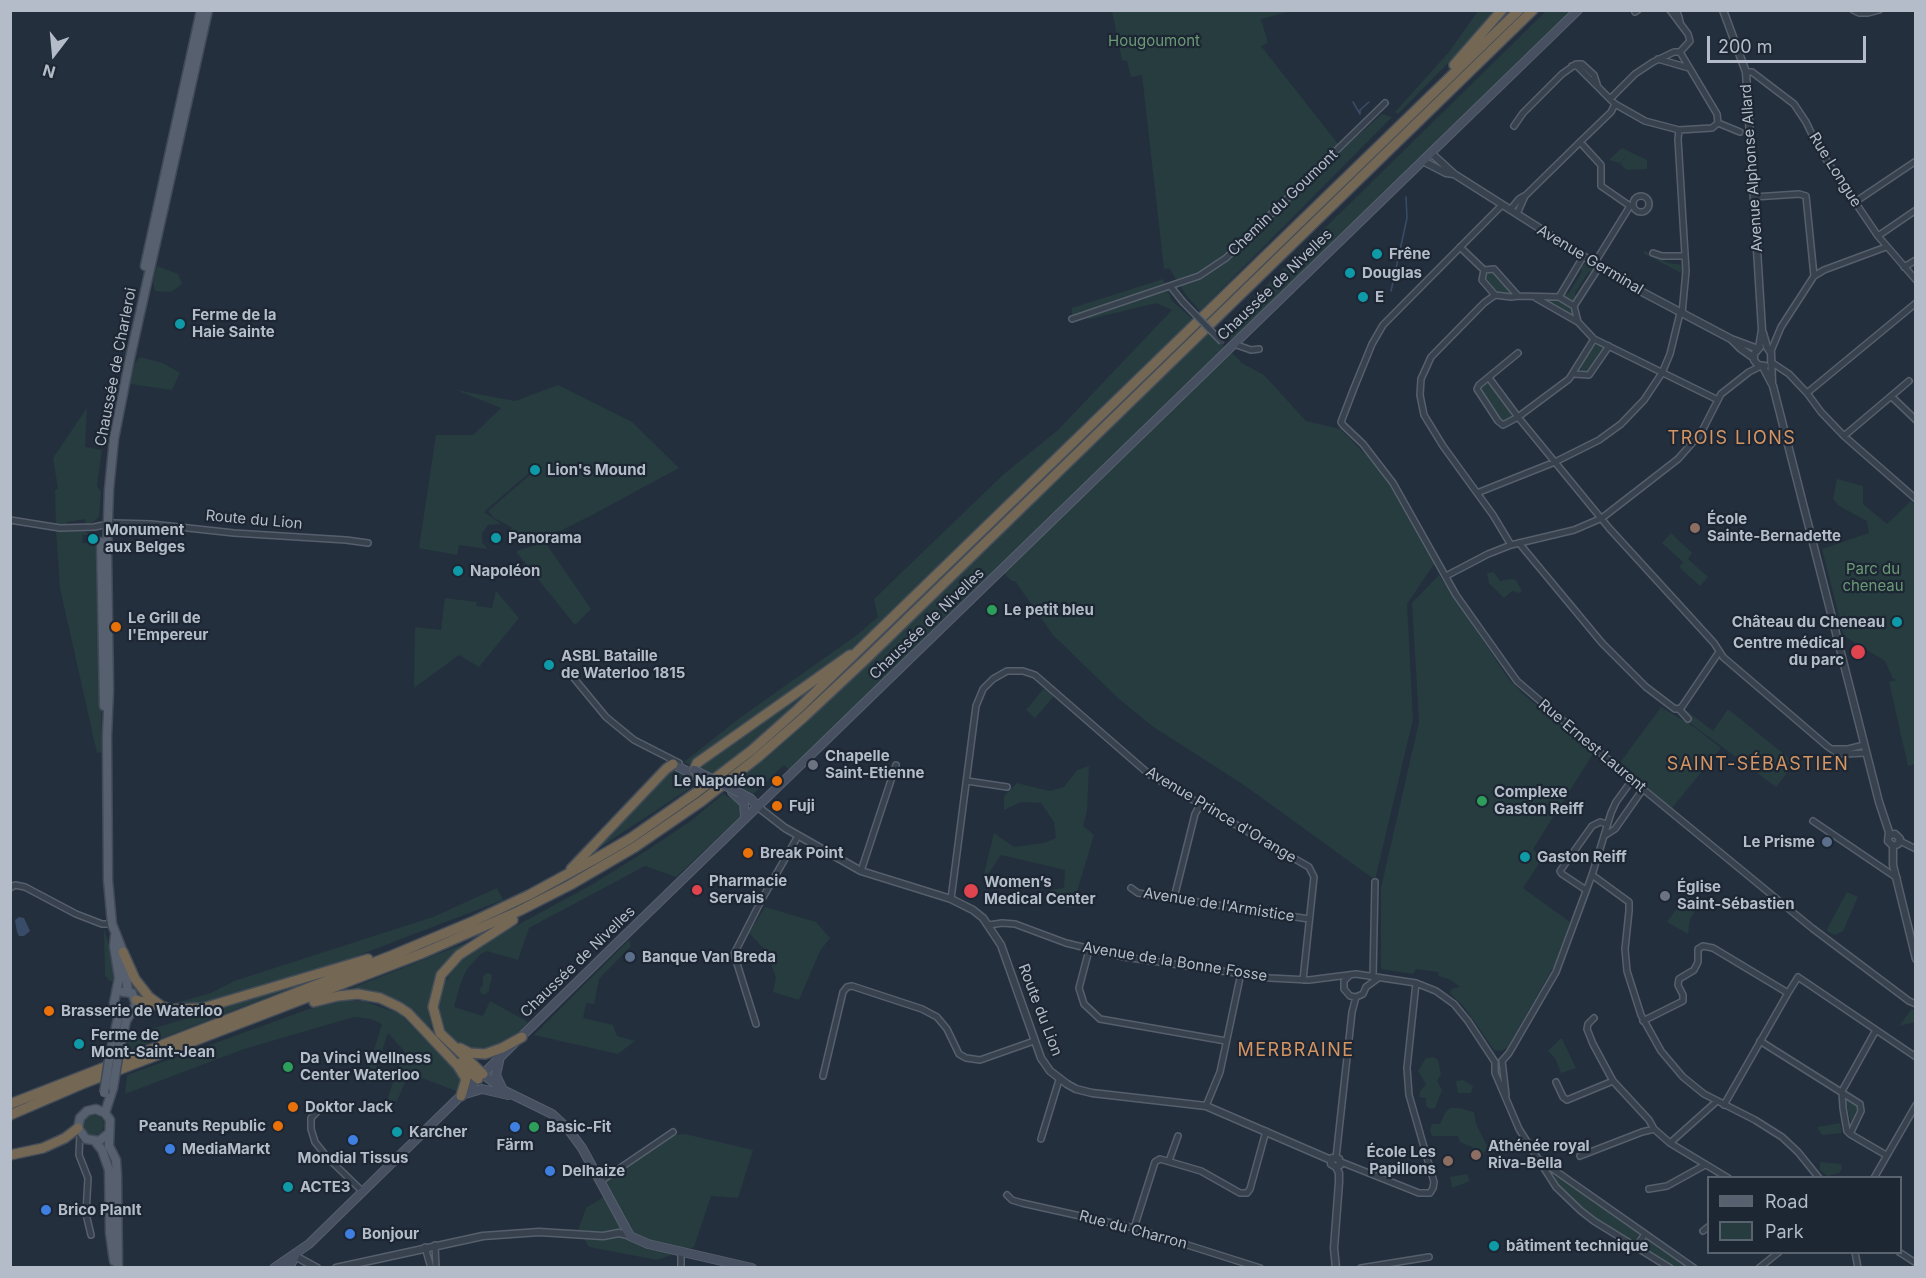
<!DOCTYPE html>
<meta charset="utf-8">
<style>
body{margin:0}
#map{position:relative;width:1926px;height:1278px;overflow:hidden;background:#242f3e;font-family:Inter,sans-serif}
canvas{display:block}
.frame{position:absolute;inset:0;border:12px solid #b4bcc9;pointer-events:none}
.legend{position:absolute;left:1707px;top:1176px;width:195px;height:78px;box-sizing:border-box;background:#1d2633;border:2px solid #59626f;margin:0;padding:8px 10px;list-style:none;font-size:18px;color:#b4bcc9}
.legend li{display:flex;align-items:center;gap:12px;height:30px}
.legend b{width:30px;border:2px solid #59626f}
.north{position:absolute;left:24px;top:24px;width:60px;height:60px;-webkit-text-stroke:4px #1d2633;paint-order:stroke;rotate:196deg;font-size:16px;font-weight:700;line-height:24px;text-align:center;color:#b4bcc9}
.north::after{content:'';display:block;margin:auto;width:21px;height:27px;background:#b4bcc9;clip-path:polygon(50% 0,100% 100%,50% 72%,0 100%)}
.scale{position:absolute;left:1707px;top:36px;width:159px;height:27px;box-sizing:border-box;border:3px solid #b4bcc9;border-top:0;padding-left:8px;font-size:18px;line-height:21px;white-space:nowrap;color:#b4bcc9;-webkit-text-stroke:4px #1d2633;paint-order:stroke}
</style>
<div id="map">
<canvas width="1926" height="1278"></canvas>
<div class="frame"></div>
<ul class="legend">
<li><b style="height:8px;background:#56606e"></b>Road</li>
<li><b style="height:16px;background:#263c3f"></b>Park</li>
</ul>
<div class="north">N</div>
<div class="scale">200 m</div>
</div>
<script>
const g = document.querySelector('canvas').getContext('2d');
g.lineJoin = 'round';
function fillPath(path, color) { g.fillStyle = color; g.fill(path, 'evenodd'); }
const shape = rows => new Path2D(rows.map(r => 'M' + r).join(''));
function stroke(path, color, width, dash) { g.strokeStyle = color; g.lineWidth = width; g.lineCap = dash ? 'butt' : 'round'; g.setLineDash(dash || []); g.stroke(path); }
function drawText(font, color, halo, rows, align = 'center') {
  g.font = font + ' Inter,sans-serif'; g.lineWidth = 4.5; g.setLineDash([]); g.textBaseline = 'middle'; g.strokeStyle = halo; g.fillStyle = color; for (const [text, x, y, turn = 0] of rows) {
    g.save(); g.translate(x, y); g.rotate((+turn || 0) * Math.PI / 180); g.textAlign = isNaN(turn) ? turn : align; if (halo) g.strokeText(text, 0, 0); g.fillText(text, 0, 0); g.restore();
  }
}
fillPath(shape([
 [1112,11,1291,11,1261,19,1268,43,1261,46,1342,149,1382,114,1392,117,1200,311,1186,295,1169,268,1164,269,1142,75,1131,77,1127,61,1122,60],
 [1478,11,1497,11,1455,56,1398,114,1395,112,1449,52],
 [1546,11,1571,11,1232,341,1221,330],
 [1622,148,1647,160,1647,169,1627,170,1620,164,1628,153,1620,163,1609,160],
 [1645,251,1668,263,1682,265,1683,274,1643,253],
 [1586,263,1592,266,1594,269,1591,274,1589,271,1575,293,1576,299,1570,301,1564,296,1565,292,1568,294,1582,272,1581,267],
 [157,266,178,274,182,284,171,292,155,291,153,282],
 [1489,271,1493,272,1511,291,1511,293,1509,295,1497,294,1485,279,1485,275],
 [1163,279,1172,301,1241,361,1240,362,1264,375,1306,421,1340,429,1368,457,1389,484,1434,564,1407,604,1413,719,1375,880,1244,785,1152,726,1119,699,1053,635,1015,581,1012,581,1000,570,791,772,784,765,751,796,684,762,741,717,857,635,878,617,874,599,1005,473,1058,430,1172,310,1156,303,1090,319,1072,315,1072,308],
 [1550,300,1557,300,1570,308,1574,317,1549,303],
 [1598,343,1604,346,1603,352,1588,373,1583,372,1581,369,1581,365,1590,350],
 [140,357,163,363,180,373,172,390,130,384,135,363],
 [1488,383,1491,384,1512,413,1511,417,1507,421,1501,420,1480,391,1481,386],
 [558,385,632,422,679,468,592,515,562,530,524,543,522,537,514,539,510,529,513,528,494,518,488,511,531,474,539,474,541,467,534,463,530,472,484,512,501,524,488,525,482,533,482,542,488,549,459,545,457,555,419,548,436,435,473,435,501,408,456,390,515,401],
 [87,408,85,447,102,450,97,486,101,492,99,517,92,523,86,524,85,519,67,522,67,526,56,524,55,490,58,489,53,458],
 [1837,479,1863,486,1863,504,1887,524,1911,501,1915,505,1915,764,1908,766,1889,682,1898,680,1893,679,1885,661,1844,636,1822,549,1869,533,1867,521,1839,506,1833,499],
 [56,530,84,531,91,535,83,535,82,543,98,542,102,752,97,753,60,588],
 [1671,533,1692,553,1688,559,1708,577,1700,586,1679,567,1683,562,1662,543],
 [545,542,591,609,575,625,517,553,517,551],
 [1494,572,1500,581,1511,579,1516,580,1522,591,1519,593,1512,591,1504,598,1489,583,1487,573],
 [1439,575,1508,678,1522,693,1593,754,1533,849,1542,859,1523,888,1570,922,1554,966,1507,1048,1501,1051,1494,1050,1465,1008,1450,993,1452,989,1460,987,1451,980,1439,976,1438,972,1416,969,1413,974,1381,969,1381,888,1419,722,1412,603],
 [496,591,519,618,479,667,459,655,414,688,415,627,441,630,445,598,477,602,476,606,492,608],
 [1044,688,1054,696,1035,718,1026,710],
 [1661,707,1694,727,1721,748,1672,808,1619,764],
 [1728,709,1795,763,1776,787,1685,719,1687,711,1713,731],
 [1089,766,1087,811,1083,826,1094,835,1072,908,1051,903,1051,890,1064,888,1065,870,1001,855,991,870,983,878,994,833,1014,847,1044,843,1056,838,1054,822,1041,803,1021,802,1004,810,1004,796,1017,783,1050,791,1064,787,1077,770],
 [672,767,699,782,587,856],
 [723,794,739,803,739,818,676,877,645,866,529,928,518,960,487,951,481,954,467,969,461,982,454,1007,483,1016,490,1001,528,1022,517,1033,496,1048,485,1053,462,1048,448,1038,441,1025,438,1007,440,990,451,973,463,958,479,946,593,884,649,849,692,820],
 [497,888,503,900,349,959,199,1006,169,1005,211,993,234,981,433,917],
 [1847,892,1858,897,1843,931,1835,935,1828,932,1827,929],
 [1688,893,1701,902,1690,919,1688,934,1667,922],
 [765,907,816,922,830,938,820,951,799,1000,773,992,776,978,767,952,749,933],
 [104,928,113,961,115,981,110,981,105,976],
 [473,940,436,976,428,1012,432,1029,392,1000,371,991,347,990],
 [629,940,631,946,599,979,594,1004,586,1003,583,1018,613,1025,617,1036,635,1041,618,1054,534,1035],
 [486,973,491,974,492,979,489,987,489,992,483,995,479,990,483,985,483,977],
 [301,984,126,1052,126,1040,128,1036],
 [342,1001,364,1001,400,1014,458,1073,461,1083,456,1091,409,1073,397,1101,387,1100,404,1051,388,1033,371,1083,364,1082,382,1024,371,1019,354,1017,244,1049,125,1094,127,1075,309,1009],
 [1912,1009,1915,1011,1915,1022,1899,1026],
 [1560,1039,1562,1039,1576,1068,1561,1073,1555,1058,1548,1051],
 [1434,1057,1438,1060,1441,1074,1437,1081,1442,1090,1435,1108,1430,1109,1426,1106,1426,1098,1419,1097,1420,1091,1426,1084,1418,1071,1426,1058],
 [1463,1080,1473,1086,1471,1093,1458,1093,1456,1081],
 [1848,1100,1858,1107,1851,1123,1846,1102],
 [1450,1108,1459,1108,1474,1112,1476,1124,1487,1146,1485,1152,1478,1156,1472,1147,1460,1142,1458,1136,1432,1136,1430,1130,1432,1124,1440,1124,1445,1113],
 '84 1125a10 10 0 1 1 20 0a10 10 0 1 1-20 0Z',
 [1840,1123,1842,1133,1822,1135,1817,1127],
 [685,1134,753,1150,738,1198,711,1196,694,1247,657,1260,589,1247,578,1230,586,1208,605,1196,607,1182,668,1136],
 [1820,1162,1841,1164,1842,1169,1839,1173,1827,1176,1820,1170],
 [1467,1174,1470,1181,1452,1188,1450,1177],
 [1558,1176,1638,1232,1640,1237,1638,1240,1632,1242,1595,1219,1565,1193,1554,1180,1554,1177],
 [1645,1240,1650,1240,1690,1267,1674,1267,1643,1248]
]), '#263c3f');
fillPath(shape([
 [19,917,24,918,30,931,24,936,19,936,17,932,15,920]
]), '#394c67');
stroke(shape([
 [1353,102,1360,114,1360,110,1369,102],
 [1391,291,1407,218,1406,197]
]), '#394c67', 1.5);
const minor = shape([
 [1670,10,1688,34,1690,41,1680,52],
 [1676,10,1679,17,1680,22],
 [1853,10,1859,13,1868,13,1879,10],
 [1635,12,1638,10],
 [1680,52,1717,114,1718,123],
 [1658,59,1689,68],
 [1572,66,1577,66,1615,104,1645,121,1679,130,1712,128,1718,123,1740,132],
 [1746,72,1752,72,1794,104,1806,122,1819,149,1878,236,1916,280],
 [1610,99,1635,74,1653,62,1674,52,1680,52],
 [1514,126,1523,113,1562,74,1576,64,1582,64,1594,75,1597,84],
 [1679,130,1678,139,1686,271,1682,314],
 [1580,142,1601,165,1601,186,1630,206,1633,206],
 '1633 204a8 8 0 1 1 16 0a8 8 0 1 1-16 0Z',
 [1754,197,1799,194,1806,196,1814,276],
 [1855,202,1916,161],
 [1502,205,1383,325,1372,344,1354,388,1341,422,1343,425,1363,444,1393,483,1456,595,1517,681,1632,780,1812,928,1909,1001,1916,1004],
 [1510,210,1519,199,1526,195,1580,142,1611,112,1615,104],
 [1517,214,1525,196],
 [1878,236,1916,210],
 [1460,247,1484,270],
 [1653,253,1662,256,1685,256],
 [1594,264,1630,206],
 [1904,267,1916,260],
 [1484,270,1482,280,1495,295,1511,297,1518,296,1559,297,1574,306,1578,322],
 [1484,270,1494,269,1518,296],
 [1171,287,1183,302],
 [1495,295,1484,303,1431,357,1421,379,1420,395,1424,415,1443,446,1493,515,1511,545],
 [1559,297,1583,257],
 [1536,298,1578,322,1594,339,1718,400],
 [1574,306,1599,267],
 [1072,319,1199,276,1226,258,1385,103],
 [1234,344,1251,350,1259,349],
 [1771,351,1781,327,1814,276,1824,270,1886,247],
 [1518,353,1479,385,1477,389,1498,421,1503,425,1518,417,1569,379,1594,339],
 [1771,362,1789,374,1807,393,1821,412,1844,436,1916,499],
 [1574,374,1589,375,1609,346],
 [1489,378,1518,417,1609,528,1714,643,1723,657,1827,746,1837,753,1844,754,1866,753],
 [1807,393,1916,303],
 [1892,397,1916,420],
 [1844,436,1909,381],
 [1477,493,1555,462,1599,440,1621,424,1644,400,1662,373,1670,354,1680,313],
 [10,520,60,528,94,527,114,523,151,524,234,533,346,540,368,543],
 [1519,543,1602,643,1646,687,1675,709,1681,708,1719,652],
 [1446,576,1488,554,1511,545,1574,530,1602,518,1678,459,1701,433,1721,394,1749,372,1761,366],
 [568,671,606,717,634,740,679,763],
 [1679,709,1688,719],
 [1833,749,1848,749,1864,745],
 [967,781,1007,787],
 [1813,821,1897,878],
 [1604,836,1615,829,1643,789],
 [1900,841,1916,849],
 [861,871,896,765],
 [1592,875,1629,902,1629,911,1625,949,1627,971,1641,1015,1661,1051,1683,1077,1704,1094,1755,1120,1782,1137,1798,1152,1819,1178],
 [10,888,15,885,25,887,76,914,102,924,112,924],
 [1131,888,1138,893,1309,919],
 [1586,890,1562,874,1560,871,1592,826,1600,822,1607,824],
 [756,896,762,899,798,836],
 [1174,898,1195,814,1200,805],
 [951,899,976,706,983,689,993,679,1007,671,1023,671,1035,675,1150,775,1309,867,1314,877,1303,980],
 [989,925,1002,923,1015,924,1066,943,1124,957,1270,978,1309,980,1356,974,1416,983,1436,991,1454,1004,1468,1021,1495,1062],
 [1089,950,1079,988,1084,1004,1100,1019,1226,1041],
 [1349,976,1344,981,1344,989,1350,996,1356,997,1363,994,1366,987,1377,979],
 [1373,977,1375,882],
 [1594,1018,1588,1024,1587,1029,1593,1044,1613,1081,1649,1120,1654,1129,1670,1143,1728,1178],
 [1643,1021,1683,1001,1683,995,1678,985,1679,979,1694,970,1698,962,1698,949,1703,946,1713,948,1788,993],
 [756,1024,734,954,762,899],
 [1876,1030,1842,1091,1843,1108,1847,1131,1850,1134,1886,1155],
 [1760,1041,1860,1104,1861,1111,1850,1134],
 [1502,1061,1509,1053,1556,972,1592,875,1611,813,1616,802,1632,780],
 [1502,1061,1506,1095],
 [1495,1062,1495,1073,1519,1129,1556,1187,1581,1211,1594,1221,1670,1268],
 [823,1076,843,992,847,987,852,986,922,1009,937,1017,947,1029,959,1054,966,1058,980,1060,1034,1041],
 [1556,1082,1563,1097,1567,1100,1613,1081],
 [1724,1105,1788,993,1798,977,1916,1057],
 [1206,1106,1220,1072,1241,973],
 [320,1109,311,1118,311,1129,315,1142,327,1157,363,1192],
 [80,1132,79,1155,88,1178,86,1214,91,1235],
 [1041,1139,1059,1080],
 [1670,1143,1717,1101],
 [1580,1156,1642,1132,1654,1129],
 [1336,1158,1352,1012,1356,997],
 [1540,1160,1694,1268],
 [1169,1161,1178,1136],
 [1341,1162,1419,1193,1430,1193,1433,1188,1434,1182,1409,1095,1407,1068,1416,983],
 [1874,1178,1916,1105],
 [601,1181,673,1132],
 [1649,1189,1667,1186,1705,1165],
 [1007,1195,1012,1200,1022,1203,1134,1228,1260,1268],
 [1134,1228,1155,1162,1160,1159,1201,1171,1240,1193,1247,1193,1250,1189,1266,1131],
 [1703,1231,1708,1227],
 [435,1245,436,1268],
 [425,1247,431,1268],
 [1636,1247,1645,1234],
 [1855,1252,1858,1268],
 [1899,1252,1916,1263],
 [681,1268,681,1251],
 [1361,1268,1429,1257],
 [1759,1268,1779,1252]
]);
const tertiary = shape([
 [1723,10,1746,72,1762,330,1759,348],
 [1431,153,1454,174,1629,285,1731,339,1758,349],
 [1423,161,1446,173,1454,174],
 [1763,333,1767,347,1771,353,1772,383],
 [1731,339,1740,348,1754,358],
 [1760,347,1754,354,1754,360,1758,365,1765,366],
 [1763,367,1773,386,1879,802,1889,832,1888,841,1893,846],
 [758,807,785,828,861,871,951,899,973,910,983,918,1001,945,1041,1058,1050,1071,1067,1084,1076,1089,1092,1093,1206,1106,1331,1160,1331,1164,1336,1167,1339,1173,1339,1182,1334,1248,1336,1268],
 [1890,835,1895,834,1900,839,1898,844,1893,846],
 [1893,846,1893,865,1916,959],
 [1331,1160,1332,1158,1339,1159,1340,1165,1336,1167],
 [295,1256,317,1268],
 [336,1268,483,1236,539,1232,603,1236,619,1233,628,1235]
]);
const secondary = shape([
 [673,764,694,775],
 [732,792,744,803,745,819],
 [740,793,751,799,758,807],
 [500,1057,496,1075,502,1088],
 [483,1074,503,1090,552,1114,568,1129,582,1148,630,1236,648,1244,752,1268],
 [465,1094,482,1089,508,1095],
 [274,1268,309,1244,617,943,1578,10],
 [285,1268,291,1264,295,1256]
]);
const primary = shape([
 [145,266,201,10],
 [101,542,104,706],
 [128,992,123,952,112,924,108,880,107,736,109,690,107,549,109,490,114,439,130,358,208,10],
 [119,1051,126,1021,136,1004,132,993,123,992],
 [109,1060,118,1018,114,1003,119,978,114,946,115,936],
 [105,1113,113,1088],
 [109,1133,99,1141,86,1139,78,1128,80,1118,87,1111,96,1109,105,1113,110,1120,109,1146,116,1160,117,1175,118,1268],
 [95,1141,102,1150,109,1170,110,1233,114,1261]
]);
const motorway = shape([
 [1454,65,1502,10],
 [700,778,694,770,697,763,850,655],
 [571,869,666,769,673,764],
 [123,952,135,979,149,997,160,1005],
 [136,1000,172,1009,203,1008,368,959],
 [314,1002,338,996,358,994,380,998,399,1007,408,1013,458,1066,466,1079,461,1096],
 [460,1048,470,1053,485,1054,502,1048,522,1037],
 [460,1063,478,1079],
 [483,1074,440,1033,433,1007,441,975,459,955,513,920],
 [10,1104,393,955,474,921,529,895,595,859,631,838,697,792,752,750,798,709,1519,10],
 [10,1115,82,1084,423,953,519,911,570,885,635,847,702,801,757,758,804,717,867,658,1533,10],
 [10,1155,43,1148,65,1138,78,1128]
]);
stroke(minor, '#565f6c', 8);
stroke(tertiary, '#565f6c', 9);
stroke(secondary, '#565f6c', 10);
stroke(primary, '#414a57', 11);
stroke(motorway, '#434c59', 12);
stroke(minor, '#38414e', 5);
stroke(tertiary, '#38414e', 6);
stroke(secondary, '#465061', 8);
stroke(primary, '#56606e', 8);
stroke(motorway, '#746855', 9);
const minorBridge = shape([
 [1183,302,1222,342]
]);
const secondaryBridge = shape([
 [694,770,740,793]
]);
const primaryBridge = shape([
 [113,1088,119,1051],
 [104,1093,109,1060]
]);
stroke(minorBridge, '#565f6c', 8, []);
stroke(secondaryBridge, '#565f6c', 10, []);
stroke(primaryBridge, '#414a57', 11, []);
stroke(minorBridge, '#38414e', 5);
stroke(secondaryBridge, '#465061', 8);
stroke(primaryBridge, '#56606e', 8);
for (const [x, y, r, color] of [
 [1377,254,6,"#0f9aa8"],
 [1350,273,6,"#0f9aa8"],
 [1363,297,6,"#0f9aa8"],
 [180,324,6,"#0f9aa8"],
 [535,470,6,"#0f9aa8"],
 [1695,528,6,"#8d6e63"],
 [496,538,6,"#0f9aa8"],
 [93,539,6,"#0f9aa8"],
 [458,571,6,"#0f9aa8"],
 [992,610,6,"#2e9e5b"],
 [1897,622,6,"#0f9aa8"],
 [116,627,6,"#e8710a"],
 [1858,652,8,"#e0444e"],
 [549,665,6,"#0f9aa8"],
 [813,765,6,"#6b7280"],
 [777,781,6,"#e8710a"],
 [1482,801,6,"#2e9e5b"],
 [777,806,6,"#e8710a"],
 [1827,842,6,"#5c6f8a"],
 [748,853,6,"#e8710a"],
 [1525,857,6,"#0f9aa8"],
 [697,890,6,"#e0444e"],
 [971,891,8,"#e0444e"],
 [1665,896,6,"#6b7280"],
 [630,957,6,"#5c6f8a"],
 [49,1011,6,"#e8710a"],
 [79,1044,6,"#0f9aa8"],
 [288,1067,6,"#2e9e5b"],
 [293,1107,6,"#e8710a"],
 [278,1126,6,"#e8710a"],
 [515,1127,6,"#3f7fe0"],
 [534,1127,6,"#2e9e5b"],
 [397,1132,6,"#0f9aa8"],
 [353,1140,6,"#3f7fe0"],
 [170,1149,6,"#3f7fe0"],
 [1476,1155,6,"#8d6e63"],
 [1448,1161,6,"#8d6e63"],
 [550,1171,6,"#3f7fe0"],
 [288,1187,6,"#0f9aa8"],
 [46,1210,6,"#3f7fe0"],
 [350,1234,6,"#3f7fe0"],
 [1494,1246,6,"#0f9aa8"]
]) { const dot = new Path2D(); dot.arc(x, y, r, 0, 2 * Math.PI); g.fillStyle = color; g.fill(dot); stroke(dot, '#1d2633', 2); }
drawText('15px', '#6b9a76', '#1d2633', [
 ["Hougoumont",1154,41],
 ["Parc du",1873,569],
 ["cheneau",1873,586]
]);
drawText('15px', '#b4bcc9', '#1d2633', [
 ["Avenue Alphonse Allard",1752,168,-94],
 ["Rue Longue",1835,170,58],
 ["Chemin du Goumont",1283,203,-44],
 ["Avenue Germinal",1590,260,31],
 ["Chaussée de Nivelles",1275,285,-44],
 ["Chaussée de Charleroi",116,367,-79],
 ["Route du Lion",254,520,5],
 ["Chaussée de Nivelles",927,624,-44],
 ["Rue Ernest Laurent",1592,746,40],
 ["Avenue Prince d'Orange",1221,815,31],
 ["Avenue de l'Armistice",1219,905,9],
 ["Chaussée de Nivelles",578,962,-44],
 ["Avenue de la Bonne Fosse",1175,962,9],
 ["Route du Lion",1040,1010,69],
 ["Rue du Charron",1133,1230,15]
]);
drawText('bold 15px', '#b4bcc9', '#1d2633', [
 ["Frêne",1389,254],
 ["Douglas",1362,273],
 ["E",1375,297],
 ["Ferme de la",192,315],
 ["Haie Sainte",192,332],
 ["Lion's Mound",547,470],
 ["École",1707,519],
 ["Sainte-Bernadette",1707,536],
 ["Monument",105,530],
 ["aux Belges",105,547],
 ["Panorama",508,538],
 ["Napoléon",470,571],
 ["Le petit bleu",1004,610],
 ["Le Grill de",128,618],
 ["l'Empereur",128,635],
 ["Château du Cheneau",1885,622,"right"],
 ["Centre médical",1844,643,"right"],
 ["du parc",1844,660,"right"],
 ["ASBL Bataille",561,656],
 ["de Waterloo 1815",561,673],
 ["Chapelle",825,756],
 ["Saint-Etienne",825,773],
 ["Le Napoléon",765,781,"right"],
 ["Complexe",1494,792],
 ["Gaston Reiff",1494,809],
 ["Fuji",789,806],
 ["Le Prisme",1815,842,"right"],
 ["Break Point",760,853],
 ["Gaston Reiff",1537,857],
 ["Pharmacie",709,881],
 ["Servais",709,898],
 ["Women’s",984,882],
 ["Medical Center",984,899],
 ["Église",1677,887],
 ["Saint-Sébastien",1677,904],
 ["Banque Van Breda",642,957],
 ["Brasserie de Waterloo",61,1011],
 ["Ferme de",91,1035],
 ["Mont-Saint-Jean",91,1052],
 ["Da Vinci Wellness",300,1058],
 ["Center Waterloo",300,1075],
 ["Doktor Jack",305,1107],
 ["Peanuts Republic",266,1126,"right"],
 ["Basic-Fit",546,1127],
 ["Karcher",409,1132],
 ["Färm",515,1145,"center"],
 ["Athénée royal",1488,1146],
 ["Riva-Bella",1488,1163],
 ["MediaMarkt",182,1149],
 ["École Les",1436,1152,"right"],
 ["Papillons",1436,1169,"right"],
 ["Mondial Tissus",353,1158,"center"],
 ["Delhaize",562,1171],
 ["ACTE3",300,1187],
 ["Brico PlanIt",58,1210],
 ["Bonjour",362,1234],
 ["bâtiment technique",1506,1246]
], 'left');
g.letterSpacing = '1.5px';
drawText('18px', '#d59563', '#1d2633', [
 ["TROIS LIONS",1732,439],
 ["SAINT-SÉBASTIEN",1758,765],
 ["MERBRAINE",1296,1051]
]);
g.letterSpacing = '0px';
</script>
